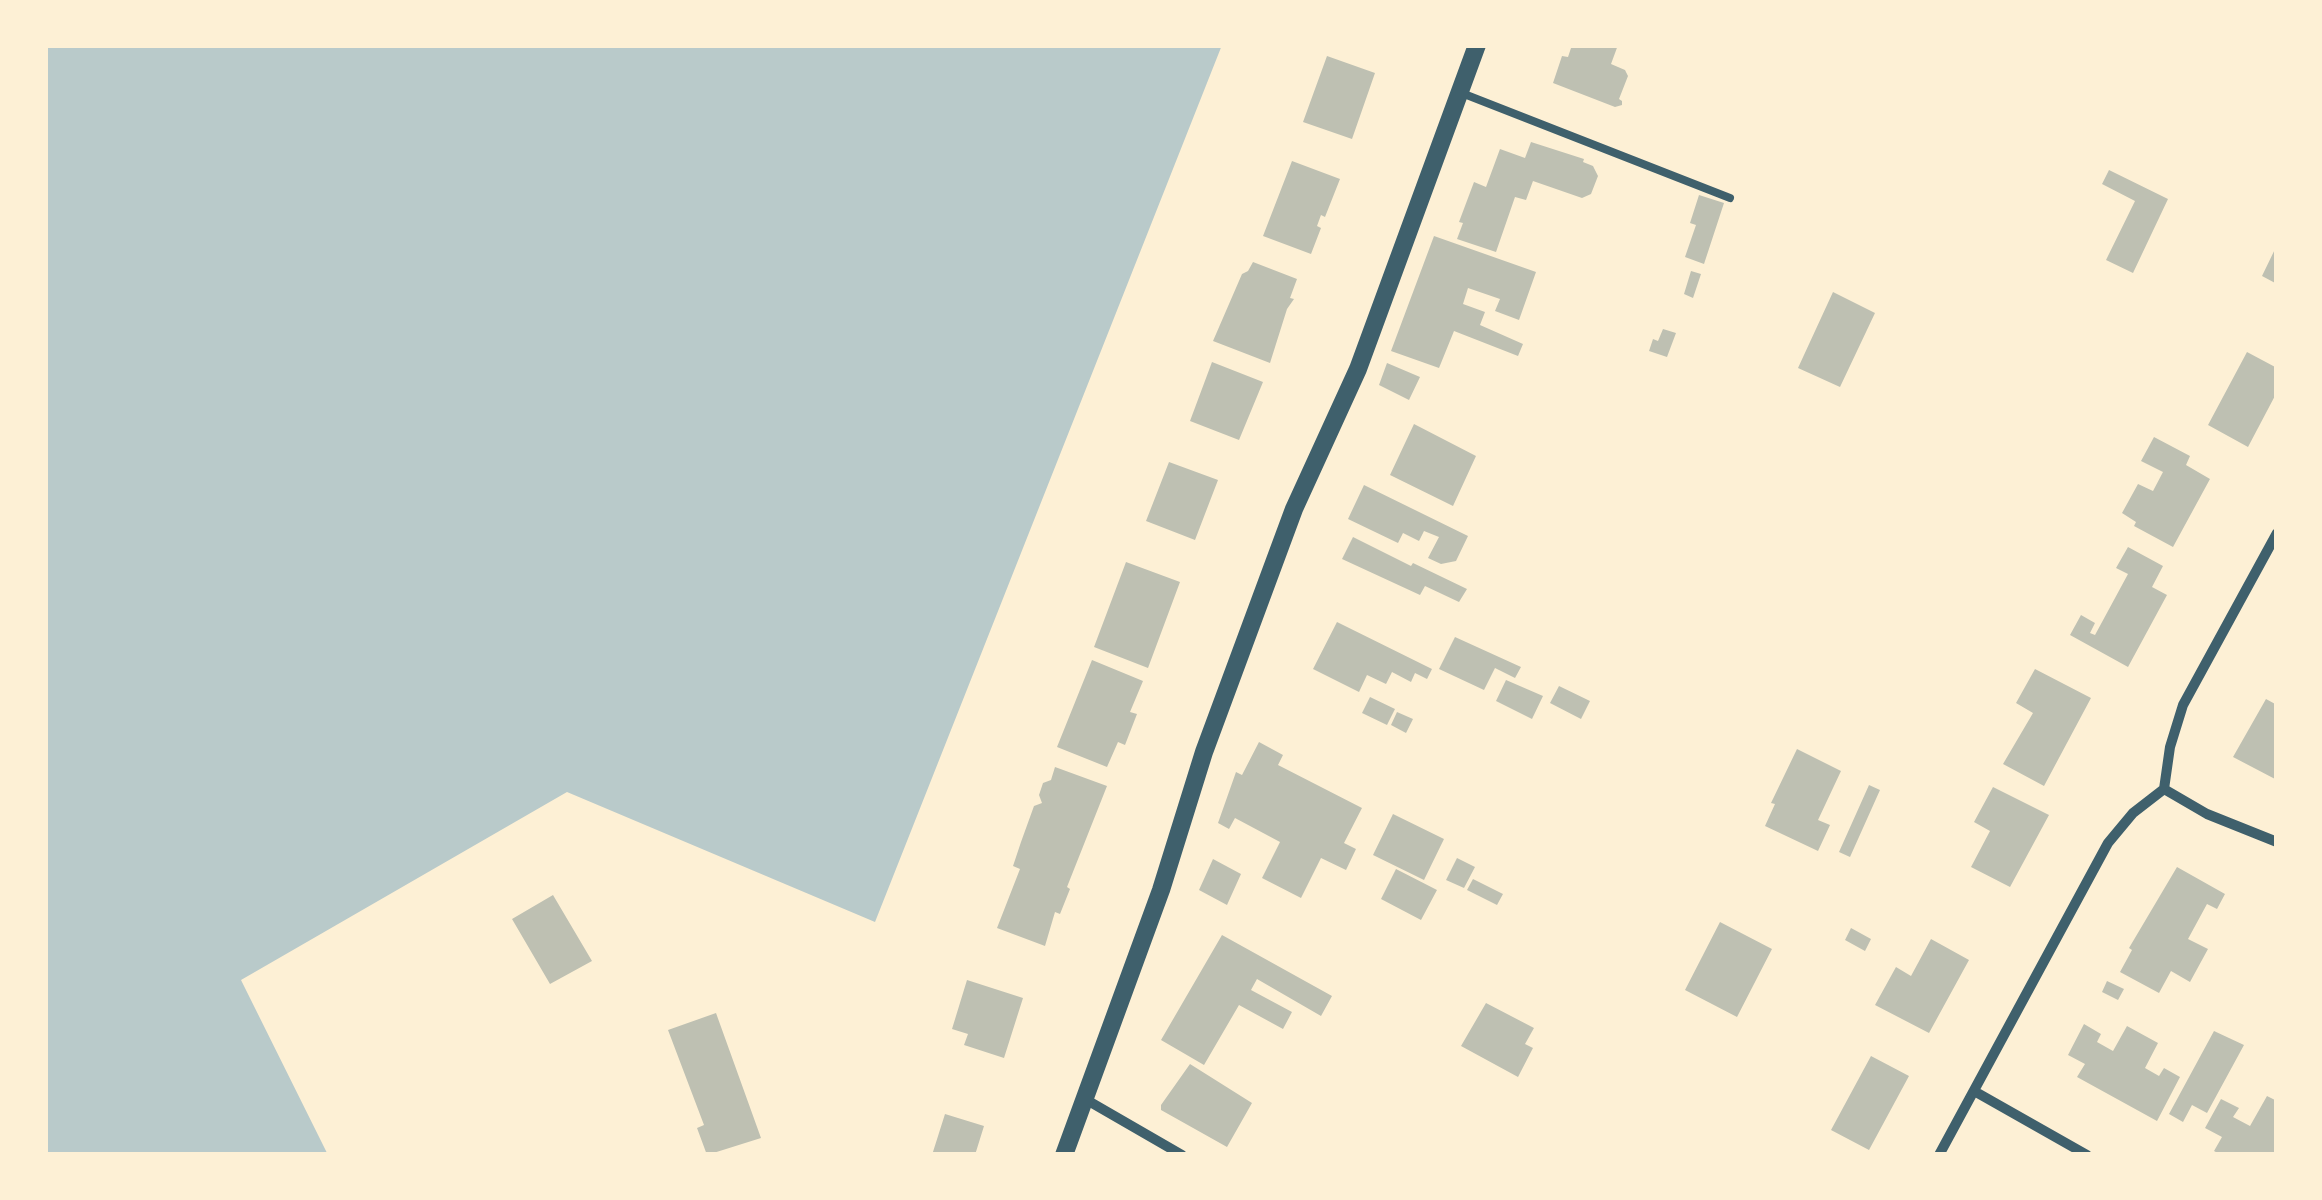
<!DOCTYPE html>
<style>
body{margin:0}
#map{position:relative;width:2322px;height:1200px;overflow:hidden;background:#fdf0d5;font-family:"Sofia Sans Condensed",sans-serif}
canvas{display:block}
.frame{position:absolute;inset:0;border:48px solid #fdf0d5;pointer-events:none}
</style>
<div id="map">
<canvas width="2322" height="1200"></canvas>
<div class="frame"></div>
</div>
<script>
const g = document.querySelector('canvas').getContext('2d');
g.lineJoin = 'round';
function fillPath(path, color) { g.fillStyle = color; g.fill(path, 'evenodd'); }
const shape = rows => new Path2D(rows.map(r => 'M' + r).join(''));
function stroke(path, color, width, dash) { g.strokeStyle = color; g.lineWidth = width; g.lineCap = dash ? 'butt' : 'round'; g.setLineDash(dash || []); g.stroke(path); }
fillPath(shape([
 [45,45,1222,45,875,922,567,792,241,980,328,1155,45,1155]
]), '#b9caca');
fillPath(shape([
 [1572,45,1618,45,1611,64,1625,70,1628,76,1619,99,1622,101,1622,105,1615,107,1553,83,1562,56,1568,57],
 [1327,56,1375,73,1352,139,1303,122],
 [1531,142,1584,159,1583,162,1593,166,1598,176,1591,194,1582,198,1533,181,1526,200,1515,197,1496,252,1457,239,1463,223,1459,222,1474,182,1486,187,1500,149,1525,158],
 [1292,161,1340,179,1325,217,1321,215,1317,226,1321,228,1311,254,1263,236],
 [2109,170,2168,199,2133,273,2106,260,2135,201,2102,184],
 [1699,195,1724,203,1704,264,1685,257,1696,225,1690,223],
 [1434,236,1536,272,1519,320,1495,311,1500,299,1468,288,1463,304,1485,312,1480,325,1523,344,1518,356,1454,331,1439,368,1391,351],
 [2277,245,2277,284,2262,276],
 [1253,262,1297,279,1290,298,1294,299,1287,309,1270,363,1213,341,1242,274,1248,271],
 [1691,271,1701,274,1693,298,1684,294],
 [1833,292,1875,313,1840,387,1798,368],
 [1663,329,1676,333,1667,357,1649,351,1653,339,1658,341],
 [2247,352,2277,368,2277,392,2248,447,2208,425],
 [1212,362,1263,382,1239,440,1190,421],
 [1387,363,1420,377,1409,400,1379,385],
 [1414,424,1476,456,1453,506,1390,475],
 [2154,437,2190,456,2186,465,2210,479,2173,547,2134,526,2136,522,2122,513,2138,484,2153,491,2163,472,2141,461],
 [1169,462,1218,480,1195,540,1146,521],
 [1364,485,1468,536,1456,561,1441,564,1428,558,1439,537,1424,531,1419,541,1403,533,1398,543,1348,519],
 [1353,537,1411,566,1413,563,1467,589,1459,602,1425,586,1420,595,1342,559],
 [2128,547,2163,566,2152,587,2167,595,2128,667,2070,635,2081,615,2095,623,2090,633,2095,635,2128,574,2116,568],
 [1126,562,1180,582,1148,668,1094,647],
 [1337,622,1432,669,1427,679,1415,673,1411,682,1392,672,1386,684,1367,675,1359,692,1313,669],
 [1455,637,1521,667,1515,678,1495,668,1484,690,1439,669],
 [1092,660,1143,681,1130,712,1137,714,1125,745,1118,742,1107,767,1057,747],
 [2035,669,2091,698,2044,786,2003,764,2033,713,2016,703],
 [1506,680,1543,696,1532,719,1496,701],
 [1559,686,1590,701,1581,719,1550,703],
 [1370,697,1395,709,1387,725,1362,713],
 [2266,699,2277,705,2275,779,2233,757],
 [1397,712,1413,719,1406,733,1391,725],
 [1259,742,1283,755,1278,765,1362,808,1344,843,1356,849,1346,870,1321,858,1301,898,1262,878,1280,842,1235,818,1229,829,1218,823,1236,772,1242,775],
 [1797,749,1841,771,1818,820,1830,825,1818,851,1765,826,1775,804,1771,803],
 [1055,767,1107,786,1067,887,1070,889,1060,914,1055,912,1045,946,997,928,1020,869,1013,866,1021,842,1034,806,1042,803,1039,795,1043,783,1051,780],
 [1869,785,1880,790,1850,857,1839,852],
 [1993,787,2049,815,2010,887,1971,867,1990,831,1974,822],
 [1393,814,1444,839,1424,880,1373,855],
 [1457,858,1475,867,1464,888,1446,880],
 [1213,859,1241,874,1227,905,1199,890],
 [2177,867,2225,894,2217,909,2207,904,2188,939,2208,949,2190,982,2171,971,2159,993,2120,972,2132,950,2129,948],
 [1396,869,1437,890,1421,920,1381,899],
 [1473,879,1503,894,1497,905,1467,890],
 [553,895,592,961,550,984,512,919],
 [1720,922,1772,949,1737,1017,1685,990],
 [1851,928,1871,939,1865,951,1845,940],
 [1222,935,1332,996,1321,1016,1257,979,1251,990,1292,1012,1283,1029,1239,1005,1204,1065,1161,1040],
 [1931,939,1969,960,1929,1033,1875,1005,1896,967,1911,976],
 [967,980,1023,998,1004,1058,964,1045,968,1034,952,1029],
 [2107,981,2124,989,2118,1000,2102,992],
 [1486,1003,1534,1028,1525,1044,1533,1048,1518,1077,1461,1046],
 [716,1013,761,1138,707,1155,697,1128,704,1125,668,1030],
 [2084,1024,2101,1034,2097,1042,2113,1051,2127,1026,2158,1043,2145,1068,2159,1076,2164,1068,2180,1077,2157,1121,2077,1077,2085,1064,2068,1055],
 [2214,1031,2244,1045,2207,1113,2192,1105,2183,1122,2169,1114],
 [1871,1056,1909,1076,1869,1150,1831,1130],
 [1190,1064,1252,1103,1227,1147,1161,1110,1161,1105],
 [2267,1096,2277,1101,2277,1155,2221,1155,2214,1151,2222,1137,2205,1128,2221,1099,2239,1108,2233,1117,2250,1126],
 [945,1114,984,1126,975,1155,932,1155]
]), '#bec0b2');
stroke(shape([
 [1459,92,1730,198]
]), '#3f606c', 8);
stroke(shape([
 [2164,789,2207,814,2277,842],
 [1974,1091,2087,1155],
 [1085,1099,1182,1155],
 [1939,1155,2108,843,2133,813,2164,789,2170,747,2183,705,2277,533]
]), '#3f606c', 10);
stroke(shape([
 [1064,1155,1161,890,1204,752,1294,509,1358,369,1477,45]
]), '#3f606c', 18);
</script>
